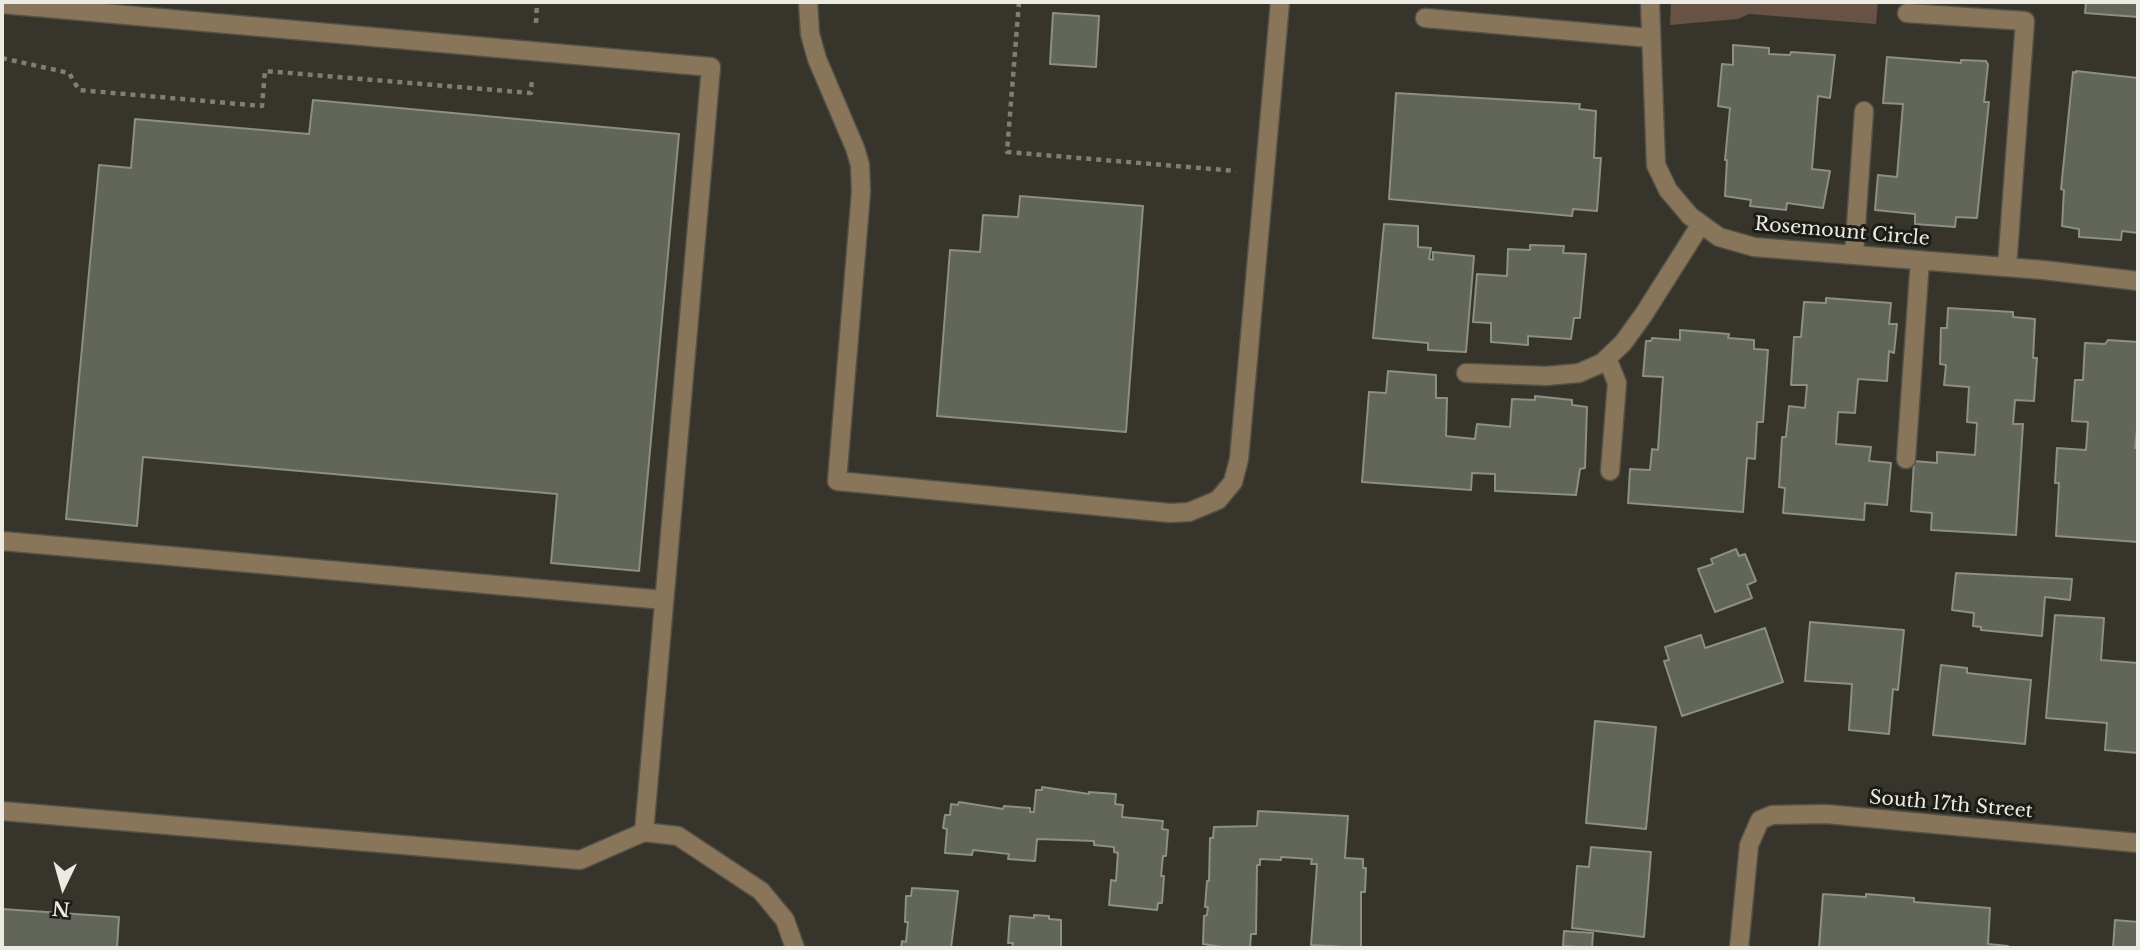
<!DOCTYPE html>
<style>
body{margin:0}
#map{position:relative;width:2140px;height:950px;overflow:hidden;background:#37352b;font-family:"Libre Baskerville",serif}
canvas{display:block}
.frame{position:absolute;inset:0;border:4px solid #ebeae3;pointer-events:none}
.north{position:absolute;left:28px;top:852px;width:70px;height:70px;-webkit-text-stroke:5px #1d1d18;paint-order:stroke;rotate:185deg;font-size:19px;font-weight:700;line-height:28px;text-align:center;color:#ebeae3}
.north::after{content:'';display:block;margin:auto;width:24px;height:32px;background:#ebeae3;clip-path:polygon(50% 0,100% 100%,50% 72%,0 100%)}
</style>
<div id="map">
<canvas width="2140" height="950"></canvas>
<div class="frame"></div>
<div class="north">N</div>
</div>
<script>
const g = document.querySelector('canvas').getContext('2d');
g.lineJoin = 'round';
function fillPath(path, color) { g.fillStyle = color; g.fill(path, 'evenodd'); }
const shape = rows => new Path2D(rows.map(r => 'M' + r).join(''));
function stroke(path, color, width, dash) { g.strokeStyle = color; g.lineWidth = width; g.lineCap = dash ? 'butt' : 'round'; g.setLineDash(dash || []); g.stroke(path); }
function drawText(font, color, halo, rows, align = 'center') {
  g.font = font + ' "Libre Baskerville",serif'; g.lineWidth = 6; g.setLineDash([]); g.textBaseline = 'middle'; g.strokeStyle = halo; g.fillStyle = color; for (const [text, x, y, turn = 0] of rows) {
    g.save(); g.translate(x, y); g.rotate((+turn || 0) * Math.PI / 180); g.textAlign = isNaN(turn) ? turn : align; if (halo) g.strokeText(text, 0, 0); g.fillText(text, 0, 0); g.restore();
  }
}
fillPath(shape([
 [1671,2,1878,2,1876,24,1749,14,1738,19,1670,25]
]), '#665346');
const building = shape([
 [2086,2,2138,2,2138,17,2085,13,2086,2],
 [1053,13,1099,16,1096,67,1050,64,1053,13],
 [1733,45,1769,48,1769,54,1790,55,1791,52,1835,55,1830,98,1818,96,1812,169,1830,171,1823,208,1787,203,1786,210,1750,206,1751,200,1725,196,1727,160,1725,160,1730,108,1718,106,1722,64,1733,65,1733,45],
 [1887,57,1961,63,1961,60,1986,61,1988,65,1984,102,1989,102,1977,218,1956,217,1955,227,1915,224,1915,214,1875,210,1878,175,1897,177,1903,104,1883,103,1887,57],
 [2076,71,2138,78,2138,233,2122,231,2121,240,2079,237,2079,229,2062,226,2064,190,2061,189,2073,72,2076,73,2076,71],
 [1396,93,1580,104,1579,109,1596,111,1594,158,1601,158,1597,211,1573,209,1572,216,1389,199,1396,93],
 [313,100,679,134,639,571,551,563,557,494,143,457,137,526,66,519,99,165,131,168,135,119,309,134,313,100],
 [1020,196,1143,206,1126,432,937,416,950,250,980,252,983,215,1018,217,1020,196],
 [1384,224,1418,226,1418,247,1431,248,1429,259,1433,260,1433,252,1474,256,1466,352,1428,350,1428,343,1373,338,1384,224],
 [1530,245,1564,246,1563,253,1586,254,1580,318,1574,318,1571,339,1528,336,1528,345,1491,342,1491,323,1473,322,1477,274,1507,276,1508,249,1530,250,1530,245],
 [1826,298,1891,303,1889,324,1897,324,1894,353,1889,351,1887,381,1858,379,1855,413,1838,412,1836,444,1871,447,1869,461,1891,463,1887,505,1865,503,1864,520,1783,513,1785,488,1779,487,1782,437,1786,437,1789,406,1805,408,1807,385,1791,385,1794,337,1801,337,1804,302,1826,303,1826,298],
 [1948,308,2013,312,2013,317,2035,319,2033,358,2037,358,2034,401,2015,400,2013,424,2023,424,2016,535,1931,530,1932,513,1911,511,1914,461,1937,463,1937,452,1975,455,1977,423,1967,422,1969,387,1944,385,1946,365,1940,364,1941,328,1947,328,1948,308],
 [1680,330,1729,334,1728,338,1754,340,1754,349,1768,350,1763,422,1757,422,1755,459,1747,458,1743,512,1628,503,1630,469,1650,470,1652,449,1658,450,1663,377,1643,376,1646,341,1651,341,1652,338,1680,340,1680,330],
 [2108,340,2138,342,2138,420,2135,448,2138,448,2138,542,2056,536,2059,483,2055,483,2057,448,2086,450,2088,422,2072,421,2075,380,2083,380,2085,343,2105,344,2108,340],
 [1388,371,1436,375,1436,398,1447,398,1446,436,1475,439,1477,424,1510,427,1512,399,1535,400,1535,396,1572,400,1572,405,1587,407,1585,468,1580,469,1576,495,1495,491,1495,474,1472,473,1471,490,1362,482,1369,392,1386,393,1388,371],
 [1736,549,1739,556,1745,554,1756,581,1747,585,1752,598,1715,612,1698,569,1713,564,1711,559,1736,549],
 [1956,573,2072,579,2070,600,2045,597,2042,636,1981,630,1981,627,1973,626,1974,613,1952,610,1956,573],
 [2055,615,2104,618,2101,660,2138,663,2138,753,2105,750,2107,723,2046,718,2055,615],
 [1810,622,1904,630,1898,690,1893,689,1889,734,1849,730,1852,684,1805,681,1810,622],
 [1765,628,1783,682,1682,716,1664,661,1669,660,1665,647,1701,635,1705,648,1765,628],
 [1941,665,1967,668,1967,673,2031,680,2025,744,1933,735,1941,665],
 [1595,721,1656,727,1646,829,1586,823,1595,721],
 [1042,787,1089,794,1089,792,1116,794,1115,804,1123,805,1122,817,1163,821,1162,829,1168,830,1166,856,1163,856,1161,876,1164,876,1162,903,1158,903,1157,910,1109,905,1111,880,1116,881,1118,853,1114,852,1114,847,1094,845,1094,841,1037,839,1035,861,1008,859,1009,854,973,850,972,855,945,853,947,829,943,828,945,815,950,815,951,804,958,805,959,802,1003,809,1004,806,1030,808,1030,812,1034,812,1036,790,1042,790,1042,787],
 [1258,811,1348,816,1345,858,1363,859,1363,868,1366,868,1365,892,1361,892,1361,948,1311,945,1317,864,1311,864,1312,859,1281,857,1281,860,1260,859,1260,865,1257,865,1256,934,1251,934,1250,948,1228,948,1203,944,1204,916,1207,915,1208,907,1205,907,1207,881,1209,881,1210,838,1213,838,1214,827,1257,826,1258,811],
 [1591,847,1651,852,1644,937,1572,928,1577,866,1589,867,1591,847],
 [912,888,958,891,951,948,901,948,902,941,906,942,908,922,905,922,906,896,911,896,912,888],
 [1823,894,1866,897,1866,894,1914,898,1914,902,1990,908,1988,944,2008,946,2008,948,1819,948,1823,894],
 [2,909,119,917,117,948,2,948,2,909],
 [1034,915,1049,916,1049,919,1061,920,1061,948,1012,948,1013,943,1008,943,1010,916,1034,918,1034,915],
 [2115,920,2138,922,2138,948,2113,948,2115,920],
 [1564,931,1593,933,1592,948,1563,946,1564,931]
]);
fillPath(building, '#62655a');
stroke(building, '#8c8f84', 2);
const minor = shape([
 [808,2,810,34,817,59,855,148,860,165,861,192,837,481,1170,513,1189,512,1218,500,1233,482,1239,459,1280,2],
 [1650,2,1656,165,1668,190,1690,216,1719,237,1754,247,2043,270,2138,281],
 [2,4,711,67,644,832],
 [1907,13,2025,21,2007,267],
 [1425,18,1650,38],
 [1854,255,1864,111],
 [1607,358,1617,383,1610,471],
 [1466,373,1546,376,1579,373,1602,363,1623,343,1644,314,1701,224],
 [1906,459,1920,260],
 [2,541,664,600],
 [2,811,580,860,644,832,678,836,761,891,785,920,795,948],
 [1739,948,1749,845,1760,820,1772,815,1826,814,2138,843]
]);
stroke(minor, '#545248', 21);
stroke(shape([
 [1019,2,1007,152,1236,171],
 [536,23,537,2],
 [2,58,69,73,79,90,262,106,265,71,531,93,532,77]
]), '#7f7d74', 4.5, [5, 5]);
stroke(minor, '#897559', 18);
drawText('19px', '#ebeae3', '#1d1d18', [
 ["Rosemount Circle",1842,232,5],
 ["South 17th Street",1951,805,5]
]);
</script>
